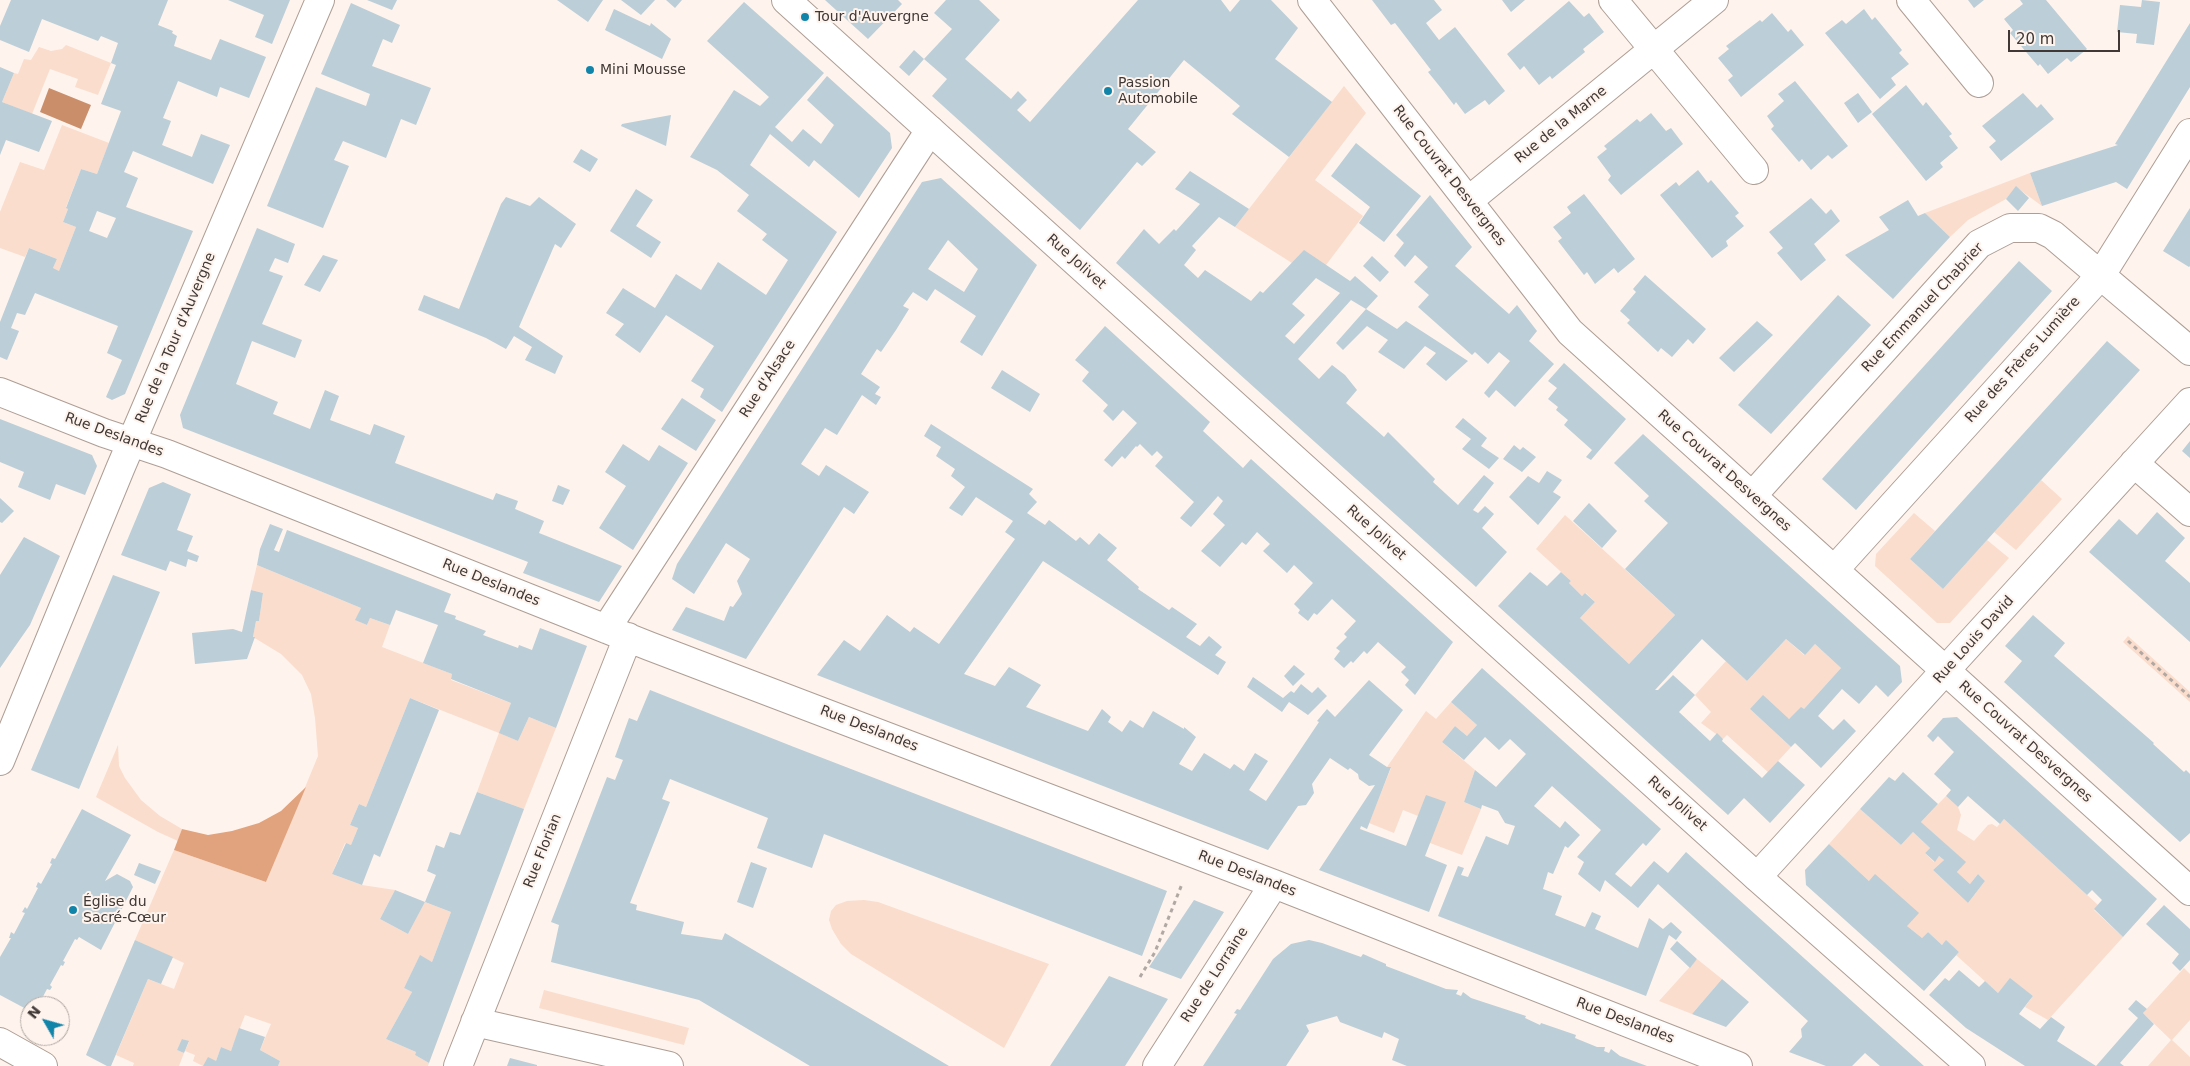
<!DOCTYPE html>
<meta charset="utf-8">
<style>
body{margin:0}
#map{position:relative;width:2190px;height:1066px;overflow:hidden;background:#fef3ed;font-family:"DejaVu Sans",sans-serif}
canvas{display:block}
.north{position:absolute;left:20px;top:996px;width:50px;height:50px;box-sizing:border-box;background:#fef3ed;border:1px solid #b2a8a3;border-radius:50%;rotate:308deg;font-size:14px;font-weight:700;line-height:20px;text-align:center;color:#3f3834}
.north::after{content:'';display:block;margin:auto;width:18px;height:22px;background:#1184aa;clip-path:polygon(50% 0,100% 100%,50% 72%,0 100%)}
.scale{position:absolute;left:2008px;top:30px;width:112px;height:22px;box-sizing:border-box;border:2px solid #3f3834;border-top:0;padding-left:6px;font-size:15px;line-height:18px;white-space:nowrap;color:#3f3834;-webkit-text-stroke:4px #fef3ed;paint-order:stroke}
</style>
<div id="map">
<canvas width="2190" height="1066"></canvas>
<div class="north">N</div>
<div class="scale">20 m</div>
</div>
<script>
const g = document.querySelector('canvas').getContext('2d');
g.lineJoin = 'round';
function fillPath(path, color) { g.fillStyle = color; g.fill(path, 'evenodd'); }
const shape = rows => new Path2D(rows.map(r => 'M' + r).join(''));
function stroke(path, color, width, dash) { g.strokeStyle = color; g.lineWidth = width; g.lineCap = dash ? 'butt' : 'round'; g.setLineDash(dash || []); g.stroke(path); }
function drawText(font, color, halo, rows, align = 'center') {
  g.font = font + ' "DejaVu Sans",sans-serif'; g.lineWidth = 4; g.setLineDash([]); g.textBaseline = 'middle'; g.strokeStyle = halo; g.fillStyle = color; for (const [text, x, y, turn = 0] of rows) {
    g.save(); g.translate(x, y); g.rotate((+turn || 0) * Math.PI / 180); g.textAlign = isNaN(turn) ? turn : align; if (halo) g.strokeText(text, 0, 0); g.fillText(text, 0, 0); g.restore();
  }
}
fillPath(shape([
 [66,45,111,63,98,95,75,87,78,79,50,69,32,114,2,102,14,73,18,74,24,59,31,60,39,47,51,51,62,49],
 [1344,86,1366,113,1315,180,1363,216,1326,265,1292,263,1235,227],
 [62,125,109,143,97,174,81,169,66,207,68,209,63,222,76,227,59,271,53,268,57,259,29,248,25,257,0,248,0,212,20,162,44,170],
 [2030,173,2042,206,2016,187,2006,199,1968,220,1950,237,1925,213],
 [2041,480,2062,499,2016,550,1994,532],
 [1914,513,1935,531,1910,559,1943,589,1987,540,2009,558,1950,623,1937,623,1875,566,1876,554],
 [1565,515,1675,615,1629,664,1580,618,1595,602,1586,593,1582,596,1569,583,1571,581,1536,549],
 [257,565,361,608,356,620,367,625,370,618,390,625,382,647,452,674,451,680,511,703,500,733,518,741,529,717,556,728,524,809,477,792,499,733,410,698,366,807,359,804,350,825,358,828,351,845,345,843,332,874,362,885,395,890,380,919,408,934,425,902,451,912,432,962,420,956,404,988,412,992,386,1039,416,1052,415,1055,429,1063,428,1066,278,1066,280,1061,260,1050,271,1024,245,1015,231,1051,221,1047,216,1061,203,1066,193,1061,195,1055,185,1051,189,1042,183,1039,177,1050,184,1053,179,1066,133,1066,134,1063,116,1055,148,979,174,989,184,963,135,940,174,850,266,882,318,756,315,718,311,694,302,675,281,654,253,637,256,621,259,621,263,593,251,590],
 [2128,636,2190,692,2190,702,2123,642],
 [1786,639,1804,655,1815,644,1841,668,1804,709,1789,719,1750,709,1791,747,1768,772,1727,735,1723,739,1701,723,1711,712,1695,695,1726,661,1747,681],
 [1451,702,1477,725,1467,736,1455,726,1442,742,1475,770,1464,802,1481,809,1462,855,1430,843,1418,816,1403,810,1394,833,1369,823,1391,768,1387,767,1426,711,1436,719],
 [118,745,119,766,125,778,141,800,160,816,182,829,178,841,158,832,96,797],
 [1946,796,1958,807,1961,815,1957,830,1974,841,1988,825,1992,824,1997,827,2004,819,2098,905,2094,910,2123,937,2048,1020,2025,1007,2033,996,2010,979,1998,993,1956,955,1959,952,1946,941,1942,945,1928,932,1922,938,1907,926,1869,881,1829,844,1860,809,1901,845,1913,832,1930,848,1925,853,1934,862,1939,856,1944,860,1933,870,1968,903,1985,881,1978,874,1970,884,1957,872,1965,862,1921,822],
 [864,900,878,902,1049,964,1004,1048,851,954,841,944,832,929,829,920,831,911,836,905,847,901],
 [1697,959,1722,979,1692,1014,1659,1001],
 [2184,968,2190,974,2190,1020,2172,1040,2190,1057,2190,1066,2148,1066,2171,1040,2143,1013],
 [544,990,689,1028,684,1045,539,1008]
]), '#faddcc');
fillPath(shape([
 [306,787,266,882,174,850,182,829,208,835,232,831,259,823,281,811]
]), '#e1a37d');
fillPath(shape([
 [49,88,91,105,81,129,40,112]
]), '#cb8e6a');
fillPath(shape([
 [11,0,168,0,158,25,173,31,172,33,177,36,174,46,211,60,220,39,266,57,249,98,220,87,217,97,178,81,163,118,171,121,162,145,192,157,201,134,230,145,213,184,133,151,124,172,138,178,126,207,193,231,125,394,112,400,106,397,122,360,107,353,118,326,35,293,25,315,17,313,11,328,19,331,7,360,0,357,0,322,29,248,57,259,53,268,59,271,76,227,63,222,68,209,66,208,81,169,97,174,121,111,101,104,116,65,111,63,118,43,101,36,98,41,42,19,29,52,0,40,0,26],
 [97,211,116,218,107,238,89,231],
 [228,0,290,0,272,44,255,37,264,15],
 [367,0,397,0,392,10],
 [557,0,603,0,588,22],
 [621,0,655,0,641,15],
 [666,0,682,0,675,8],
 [825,0,898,0,902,4,868,39],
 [946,0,979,0,1000,20,965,59,1011,99,1018,91,1027,100,1017,110,1030,122,1138,0,1221,0,1230,12,1240,0,1271,0,1298,28,1275,59,1332,102,1289,157,1232,114,1240,106,1184,60,1128,129,1156,152,1142,166,1137,162,1080,230,932,96,947,79,924,59,952,29,934,13],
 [1372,0,1434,0,1442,10,1426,23,1439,40,1455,27,1505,91,1489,105,1485,100,1465,114,1456,102,1454,105,1441,88,1428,72,1431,70,1395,23,1391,25],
 [1502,0,1525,0,1511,12],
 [1968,0,1984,0,1974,8],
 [2020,0,2046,0,2087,49,2071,62,2067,58,2048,74,2040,64,2038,66,2010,33,2013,30,2004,19,2023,4],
 [2142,0,2160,2,2154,45,2136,43,2137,34,2117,32,2120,5,2141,7],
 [1569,1,1584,17,1589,13,1604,32,1583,49,1585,52,1552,79,1550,76,1539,85,1524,66,1520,70,1507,54],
 [744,2,824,73,775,127,792,142,803,129,821,144,834,125,807,100,827,76,890,133,892,148,859,198,814,160,809,167,770,134,750,165,837,232,722,412,700,397,704,389,691,381,714,346,666,315,640,353,615,335,624,324,606,313,623,288,655,308,676,274,701,290,718,262,766,295,788,260,762,240,767,234,737,211,749,195,717,170,690,157,734,90,760,106,769,97,707,41],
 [351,3,400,25,392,43,383,39,372,66,431,88,416,125,401,119,386,158,343,141,334,160,349,166,323,228,267,206,316,87,366,106,370,94,321,74],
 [614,9,650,26,651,23,671,39,662,59,605,30],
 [1864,9,1872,20,1875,17,1902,50,1899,53,1909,64,1891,78,1896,85,1880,99,1825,33,1842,20,1846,24],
 [1772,13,1788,32,1791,29,1804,45,1741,97,1728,80,1733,76,1718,58,1729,49,1726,46,1760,20,1762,22],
 [2190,23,2190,87,2127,189,2116,182,2042,206,2030,173,2118,145,2115,144],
 [914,50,924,59,909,76,899,67],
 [0,67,14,73,2,102,52,121,39,152,6,140,0,155],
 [1795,81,1848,146,1832,159,1828,155,1811,170,1802,159,1799,162,1771,129,1774,126,1767,116,1784,101,1778,94],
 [1906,85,1923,106,1926,102,1952,134,1949,136,1958,148,1940,163,1943,167,1926,181,1872,114],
 [1858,93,1872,112,1858,123,1844,103],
 [2023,93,2037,108,2041,104,2054,119,2001,161,1989,147,1996,141,1982,126],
 [1651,113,1666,131,1671,128,1683,144,1621,195,1608,180,1611,176,1597,157,1607,149,1604,146,1620,133,1637,119,1640,122],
 [671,115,666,146,621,126,622,124],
 [1356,143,1421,196,1384,242,1359,223,1370,207,1331,176],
 [581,149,598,159,590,172,573,162],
 [1698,170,1708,183,1711,180,1739,213,1735,216,1744,226,1726,241,1728,246,1712,258,1660,195,1676,182,1679,186],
 [1190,171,1249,209,1235,227,1219,217,1192,246,1196,250,1184,265,1198,278,1205,270,1251,301,1260,291,1263,293,1304,250,1350,281,1355,276,1378,296,1366,309,1351,300,1298,359,1319,379,1332,365,1345,375,1357,390,1346,403,1384,437,1388,432,1435,479,1433,482,1458,505,1484,475,1494,483,1473,510,1478,513,1485,506,1494,514,1482,528,1507,552,1476,587,1116,263,1144,229,1159,244,1174,229,1176,231,1200,204,1175,189],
 [1316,278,1340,293,1294,344,1285,336,1305,315,1292,304],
 [941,178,1037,265,982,356,960,342,976,316,935,289,927,301,913,292,903,306,909,309,896,330,881,352,877,349,861,374,880,387,875,394,881,397,876,405,862,395,837,435,825,428,801,464,819,476,826,465,869,492,854,514,844,507,746,659,672,630,686,607,724,621,730,606,733,607,742,594,737,581,750,559,726,543,694,594,672,579,677,564,922,182],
 [948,240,978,269,964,292,928,269],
 [2016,186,2029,198,2018,211,2006,199],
 [636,189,653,200,636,226,661,242,651,258,610,231],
 [1584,194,1635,259,1618,273,1614,268,1595,284,1587,272,1584,275,1558,241,1562,238,1553,227,1571,213,1567,207],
 [1430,195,1472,247,1455,266,1509,314,1517,305,1537,331,1529,341,1554,364,1515,407,1496,390,1489,398,1484,393,1510,361,1499,352,1488,364,1475,352,1472,355,1418,307,1429,295,1414,282,1428,267,1415,255,1405,267,1394,256,1404,243,1396,235],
 [506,197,530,206,539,197,576,224,561,248,555,244,519,327,563,356,555,374,525,360,532,347,514,336,506,349,486,338,418,310,424,295,459,309,501,204],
 [1811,198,1826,214,1831,209,1840,221,1814,244,1826,260,1801,281,1777,253,1783,248,1769,232],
 [1908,200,1918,216,1925,213,1950,237,1893,299,1845,255,1889,230,1879,217],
 [2190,208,2190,266,2189,267,2163,251],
 [257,228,295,244,288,263,275,258,269,271,283,276,262,324,302,340,295,358,252,341,236,384,278,402,273,414,310,429,325,390,339,396,330,420,370,435,374,424,405,436,395,463,493,500,496,493,518,501,515,509,544,521,539,533,622,566,599,602,523,573,528,562,183,428,180,415],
 [323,255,338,260,320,292,304,285],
 [1372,256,1389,272,1380,282,1363,266],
 [2019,261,2052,291,1856,510,1822,479],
 [1645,275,1706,329,1693,344,1688,339,1672,357,1661,348,1658,352,1627,323,1630,320,1620,311,1636,292,1633,289],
 [1838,295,1871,325,1771,434,1738,405],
 [1366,309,1397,329,1406,321,1468,361,1446,381,1426,364,1436,353,1425,346,1404,369,1378,352,1388,340,1367,326,1343,350,1336,343],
 [1757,321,1773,335,1734,372,1719,358],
 [1105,326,1210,422,1203,431,1243,468,1251,459,1453,642,1415,695,1405,685,1409,680,1401,672,1406,667,1378,642,1367,654,1364,651,1353,663,1351,661,1344,668,1334,659,1340,651,1336,648,1347,637,1344,634,1356,621,1332,599,1317,615,1314,613,1308,621,1298,613,1300,610,1294,604,1313,583,1294,565,1287,573,1263,551,1270,544,1257,532,1246,545,1242,542,1220,567,1201,551,1225,525,1213,514,1223,501,1218,496,1191,527,1180,518,1194,502,1155,466,1163,457,1157,451,1152,456,1140,444,1137,447,1136,446,1125,459,1122,456,1112,467,1104,460,1137,423,1123,410,1113,421,1103,411,1108,405,1082,381,1089,372,1075,360],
 [2107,341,2140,370,1943,589,1910,559],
 [1564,363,1626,419,1591,460,1586,457,1592,450,1564,425,1568,420,1556,410,1558,407,1548,399,1557,388,1548,381],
 [1002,370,1040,394,1030,412,991,388],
 [682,398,716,420,696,451,661,429],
 [1463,418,1487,438,1481,446,1499,458,1489,469,1462,449,1471,439,1455,427],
 [0,419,92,455,97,466,85,495,56,484,50,500,18,487,24,472,0,462],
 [931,424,1033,489,1029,494,1037,502,1027,513,1045,525,1049,520,1076,541,1080,537,1089,545,1099,533,1117,548,1107,560,1139,587,1138,589,1169,610,1172,607,1197,624,1186,637,1200,646,1209,636,1222,647,1215,655,1226,662,1218,675,1043,561,964,674,995,686,1009,667,1041,685,1026,707,1088,731,1102,709,1111,717,1108,722,1122,732,1130,720,1143,728,1153,711,1184,729,1184,727,1196,737,1179,764,1192,771,1204,753,1230,769,1234,764,1244,771,1255,753,1268,761,1249,790,1266,801,1319,722,1317,721,1327,709,1335,717,1369,680,1403,710,1369,755,1387,767,1391,767,1367,829,1361,826,1360,829,1406,846,1426,795,1446,802,1425,856,1447,865,1429,912,1319,870,1375,785,1369,786,1359,779,1358,774,1350,768,1348,770,1330,758,1312,784,1314,793,1306,805,1298,806,1268,850,817,675,844,640,860,651,887,615,910,632,914,627,939,644,1015,539,1005,532,1013,521,976,497,962,516,949,508,965,487,951,476,955,469,936,456,941,447,924,436],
 [1643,434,1900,666,1902,682,1888,697,1876,685,1859,704,1842,689,1818,716,1833,730,1844,719,1856,731,1821,768,1795,743,1791,747,1750,709,1763,695,1789,719,1801,707,1804,709,1841,668,1815,644,1805,655,1786,639,1747,681,1702,639,1655,690,1658,690,1673,675,1695,695,1679,712,1710,741,1717,733,1723,739,1722,741,1762,778,1778,761,1805,785,1770,823,1744,798,1728,815,1498,606,1530,572,1547,586,1561,572,1571,581,1569,583,1582,596,1585,593,1595,602,1580,618,1629,664,1675,615,1625,569,1668,523,1644,501,1649,496,1614,463],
 [2190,441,2190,458,2182,451],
 [623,444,649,461,659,445,688,463,633,550,599,528,626,486,605,472],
 [1514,445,1520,450,1523,447,1536,457,1522,472,1503,459],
 [1547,471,1562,480,1553,492,1561,497,1538,525,1509,497,1528,476,1539,483],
 [163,482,191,494,177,530,193,536,187,551,199,556,197,562,188,559,186,567,170,561,166,571,121,555,149,488],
 [558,485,570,490,563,505,552,501],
 [0,498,14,511,2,523,0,522],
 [1589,503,1617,531,1602,548,1573,521],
 [2157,512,2185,538,2165,561,2190,583,2190,642,2089,552,2119,519,2137,535],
 [270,524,283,529,274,550,279,552,287,530,451,594,444,612,456,616,455,619,486,631,483,635,518,648,519,645,532,650,540,628,587,646,556,728,529,717,518,741,499,733,511,703,451,679,452,674,423,663,438,625,396,610,390,625,370,618,367,625,355,620,361,608,257,565,260,549],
 [24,537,60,556,30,625,0,668,0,575],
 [113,575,160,592,79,789,31,770],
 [251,590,263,593,259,621,256,621,253,637,255,637,247,659,195,664,192,633,233,629,242,632],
 [2033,615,2065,643,2054,656,2154,743,2153,744,2184,772,2186,770,2190,774,2190,833,2180,842,2004,682,2022,661,2005,646],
 [1294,665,1305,674,1293,686,1284,676],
 [1482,668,1661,829,1646,846,1643,843,1615,874,1631,887,1654,861,1668,873,1686,852,1924,1066,1880,1066,1865,1053,1852,1066,1826,1066,1789,1052,1802,1037,1801,1029,1808,1021,1658,884,1638,908,1605,880,1600,892,1578,874,1584,862,1577,857,1601,830,1552,786,1534,806,1560,828,1565,821,1580,835,1568,848,1565,846,1553,874,1548,872,1543,889,1562,896,1555,915,1585,927,1592,912,1601,916,1595,929,1638,948,1649,918,1663,929,1671,922,1682,932,1676,940,1669,935,1646,996,1438,916,1458,866,1464,868,1461,875,1468,877,1486,836,1508,845,1515,826,1505,823,1498,811,1482,805,1481,809,1464,802,1475,770,1496,787,1526,754,1510,739,1499,750,1485,737,1464,760,1442,742,1455,726,1467,736,1477,725,1451,702],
 [1253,677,1283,698,1291,691,1294,693,1301,684,1312,693,1318,687,1327,696,1308,715,1289,702,1282,712,1247,687],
 [650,690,794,747,1167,891,1142,956,824,834,812,868,757,848,768,818,670,779,662,799,670,802,630,903,637,905,636,910,684,922,681,934,722,940,725,933,949,1066,810,1066,699,1000,551,962,559,925,551,922,607,777,615,780,623,760,615,757,629,718,637,721],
 [410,698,439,710,380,857,374,854,362,885,332,874,346,843,351,845,358,828,350,825,359,804,366,807],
 [1957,717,2157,899,2123,937,2094,909,2102,900,2092,890,2087,895,2004,819,2000,824,1968,796,1958,807,1946,796,1951,790,1934,774,1954,752,1938,736,1933,742,1927,736,1943,718],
 [1903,772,1938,804,1921,822,1966,862,1957,872,1970,884,1978,874,1985,881,1968,903,1933,870,1944,860,1939,856,1935,862,1925,853,1930,848,1913,832,1901,845,1860,809,1889,777,1895,781],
 [477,792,524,809,429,1063,415,1055,416,1052,386,1039,412,992,404,988,420,955,432,962,451,912,425,902,408,934,380,919,395,890,425,902,436,875,427,871,436,845,444,848,450,832,460,835],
 [82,809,131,835,105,881,117,874,130,881,133,887,101,950,79,937,77,940,75,939,63,961,65,962,63,966,61,965,50,985,52,987,50,990,47,989,38,1006,30,1006,30,1011,0,995,0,957,11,938,9,938,11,932,14,934,25,913,22,912,25,907,27,909,38,888,36,887,38,882,41,884,52,864,50,863,52,858,55,859],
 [1829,844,1869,881,1875,874,1919,913,1907,926,1922,938,1928,932,1942,945,1946,940,1959,952,1924,991,1806,885,1805,870],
 [751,862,767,868,753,908,737,902],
 [139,863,161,871,155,884,134,875],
 [1194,900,1224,912,1181,979,1149,967],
 [2164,905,2190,929,2190,960,2180,971,2172,963,2179,954,2146,924],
 [135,940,173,957,161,984,148,979,111,1066,107,1066,86,1055],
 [1309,940,1322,943,1361,957,1363,954,1386,964,1386,966,1446,989,1458,990,1456,994,1461,996,1463,992,1471,998,1526,1016,1525,1018,1540,1025,1541,1023,1576,1035,1575,1038,1597,1047,1605,1047,1604,1051,1609,1053,1611,1049,1620,1056,1647,1066,1407,1066,1392,1060,1399,1039,1384,1032,1382,1038,1340,1022,1337,1016,1306,1025,1309,1031,1286,1066,1203,1066,1237,1014,1234,1013,1237,1009,1240,1010,1273,959,1291,944],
 [1677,941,1697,959,1690,968,1670,949],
 [1959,970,1979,987,1985,981,1998,993,2010,978,2033,996,2019,1014,2040,1029,2051,1017,2065,1027,2057,1041,2096,1066,2138,1018,2128,1009,2136,1000,2147,1009,2143,1013,2154,1024,2120,1063,2124,1066,2025,1066,1966,1028,1929,995,1945,978,1949,981],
 [1109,976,1168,999,1125,1066,1050,1066],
 [1722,979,1749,1002,1726,1027,1692,1014],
 [239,1028,265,1037,260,1050,280,1061,278,1066,203,1066,208,1057,216,1061,221,1047,231,1051],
 [182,1039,189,1041,184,1053,177,1050],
 [510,1058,537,1065,537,1066,507,1066]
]), '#bcced7');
const minor = shape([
 [1312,0,1570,332,2190,891],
 [1613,0,1754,170],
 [1911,0,1979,83],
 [1468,201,1714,0],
 [0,392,104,433,167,454,649,646,1274,884,1738,1066],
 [2134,463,2190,512],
 [1752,496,1979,244,2010,228,2039,228,2053,235,2190,351],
 [1834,570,2101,275,2190,133],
 [606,629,930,130],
 [0,761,120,469,320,0],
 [1757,877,2190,402],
 [475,1022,669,1066],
 [458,1066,628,637],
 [1157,1066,1274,884]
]);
const tertiary = shape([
 [786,0,1757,877,1971,1066],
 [0,1042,43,1066]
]);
stroke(minor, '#ae9e95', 30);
stroke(tertiary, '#ae9e95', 30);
stroke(shape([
 [2128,641,2190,697],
 [1140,977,1155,952,1182,884]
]), '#b2a8a3', 3, [4, 4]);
stroke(minor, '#fff', 28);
stroke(tertiary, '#fff', 28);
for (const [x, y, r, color] of [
 [805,17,5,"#1184aa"],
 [590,70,5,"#1184aa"],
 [1108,91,5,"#1184aa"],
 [73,910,5,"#1184aa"]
]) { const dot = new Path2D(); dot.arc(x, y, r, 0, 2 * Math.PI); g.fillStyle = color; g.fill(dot); stroke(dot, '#fef3ed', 2); }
drawText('14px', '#3f3834', '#fef3ed', [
 ["Tour d'Auvergne",815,17],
 ["Mini Mousse",600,70],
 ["Passion",1118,83],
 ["Automobile",1118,99],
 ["Église du",83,902],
 ["Sacré-Cœur",83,918]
], 'left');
drawText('14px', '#3f3834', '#fef3ed', [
 ["Rue de la Marne",1561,125,-39],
 ["Rue Couvrat Desvergnes",1449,176,52],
 ["Rue Jolivet",1076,262,42],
 ["Rue Emmanuel Chabrier",1923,308,-47],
 ["Rue de la Tour d'Auvergne",176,338,-67],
 ["Rue des Frères Lumière",2023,360,-48],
 ["Rue d'Alsace",768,379,-57],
 ["Rue Deslandes",114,435,20],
 ["Rue Couvrat Desvergnes",1724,471,42],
 ["Rue Jolivet",1376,533,42],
 ["Rue Deslandes",491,583,22],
 ["Rue Louis David",1974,640,-48],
 ["Rue Deslandes",869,729,21],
 ["Rue Couvrat Desvergnes",2025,742,42],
 ["Rue Jolivet",1677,804,42],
 ["Rue Florian",543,851,-68],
 ["Rue Deslandes",1247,874,21],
 ["Rue de Lorraine",1215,975,-57],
 ["Rue Deslandes",1625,1021,21]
]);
</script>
